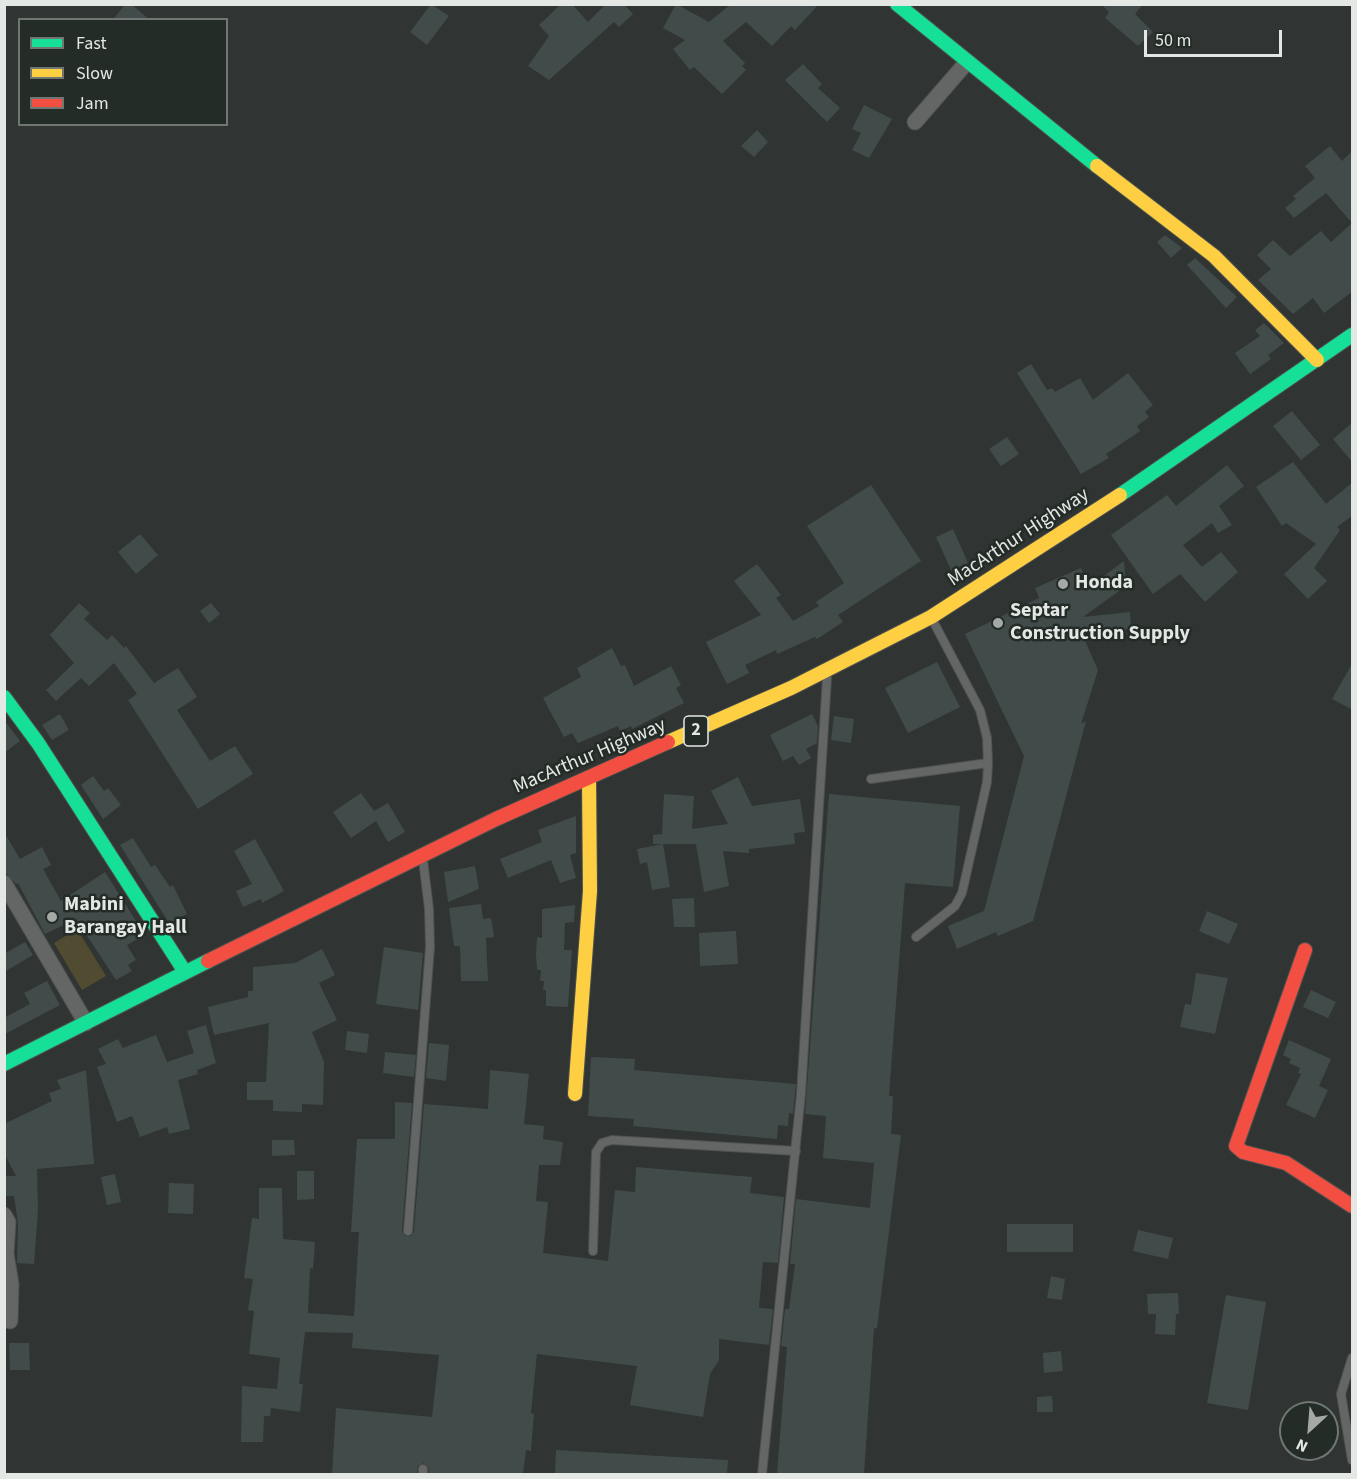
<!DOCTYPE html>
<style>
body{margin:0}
#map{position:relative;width:1357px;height:1479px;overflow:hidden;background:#303432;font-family:"Source Sans 3",sans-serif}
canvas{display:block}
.frame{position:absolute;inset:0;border:6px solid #e3e8e5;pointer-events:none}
.legend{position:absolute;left:18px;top:18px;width:210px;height:108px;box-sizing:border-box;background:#242c27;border:2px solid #707773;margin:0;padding:8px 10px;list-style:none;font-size:18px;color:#e3e8e5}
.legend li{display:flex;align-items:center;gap:12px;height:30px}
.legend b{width:30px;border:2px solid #707773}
.north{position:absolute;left:1279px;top:1401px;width:60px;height:60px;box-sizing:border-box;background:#242c27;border:2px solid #707773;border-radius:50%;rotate:206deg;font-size:16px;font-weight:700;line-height:24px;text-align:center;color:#e3e8e5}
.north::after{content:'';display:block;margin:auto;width:21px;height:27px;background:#a4a9a6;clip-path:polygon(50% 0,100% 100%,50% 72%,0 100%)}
.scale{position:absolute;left:1144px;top:30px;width:138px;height:27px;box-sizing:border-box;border:3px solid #e3e8e5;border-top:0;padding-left:8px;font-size:18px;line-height:21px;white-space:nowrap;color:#e3e8e5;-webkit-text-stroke:4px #242c27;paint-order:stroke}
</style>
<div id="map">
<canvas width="1357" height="1479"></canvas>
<div class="frame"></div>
<ul class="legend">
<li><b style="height:8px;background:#16e098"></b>Fast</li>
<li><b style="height:8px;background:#ffcf43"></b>Slow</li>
<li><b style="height:8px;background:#f24e42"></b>Jam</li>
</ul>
<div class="north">N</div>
<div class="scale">50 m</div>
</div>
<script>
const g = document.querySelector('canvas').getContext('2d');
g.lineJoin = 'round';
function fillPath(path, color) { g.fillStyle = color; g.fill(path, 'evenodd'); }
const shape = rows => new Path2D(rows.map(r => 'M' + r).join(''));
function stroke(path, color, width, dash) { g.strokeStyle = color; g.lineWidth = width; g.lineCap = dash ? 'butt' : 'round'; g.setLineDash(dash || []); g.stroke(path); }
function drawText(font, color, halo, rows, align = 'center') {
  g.font = font + ' "Source Sans 3",sans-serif'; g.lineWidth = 5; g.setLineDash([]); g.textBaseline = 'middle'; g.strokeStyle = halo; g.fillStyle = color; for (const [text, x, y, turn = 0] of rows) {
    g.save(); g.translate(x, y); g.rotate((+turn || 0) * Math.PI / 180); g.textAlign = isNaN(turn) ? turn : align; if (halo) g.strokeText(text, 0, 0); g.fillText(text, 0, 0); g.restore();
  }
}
fillPath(shape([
 [77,929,106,976,82,990,54,943]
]), '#514c31');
fillPath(shape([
 [125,4,131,4,150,20,113,20],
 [431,4,449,16,427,45,410,32],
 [561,4,572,4,588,22,606,4,624,4,633,14,619,27,614,22,549,80,528,66,549,36,539,25],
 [676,4,709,22,731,4,819,4,795,30,791,26,772,46,746,22,723,41,745,63,742,66,746,70,722,94,694,67,690,70,673,49,685,40,663,28],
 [1101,4,1143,4,1135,14,1153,32,1138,46,1105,18,1109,12],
 [803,64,822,84,818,88,840,108,827,122,785,80],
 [864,105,892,119,869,158,852,150,861,133,852,129],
 [757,130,768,142,754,157,741,146],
 [1330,146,1342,161,1353,150,1353,291,1324,313,1313,298,1293,314,1258,280,1271,269,1257,255,1273,240,1290,256,1321,231,1331,242,1352,223,1326,193,1294,218,1285,208,1296,199,1293,196,1315,178,1305,166],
 [1165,235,1182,248,1171,258,1157,242],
 [1195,258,1237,297,1226,308,1187,265],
 [1264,323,1284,343,1268,355,1271,359,1250,374,1235,353,1260,336,1255,330],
 [1031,364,1047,390,1052,388,1055,392,1080,378,1093,400,1128,373,1153,405,1145,412,1149,417,1137,426,1140,431,1106,454,1109,458,1081,474,1017,373],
 [1292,411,1320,445,1301,460,1273,426],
 [1353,422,1353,463,1333,439],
 [1007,437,1019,454,1001,466,989,449],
 [1293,462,1326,504,1353,482,1353,515,1337,527,1340,530,1314,568,1327,581,1308,599,1284,574,1316,544,1286,523,1282,526,1256,487],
 [1227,465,1244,486,1219,506,1232,525,1218,533,1212,523,1183,545,1202,567,1221,552,1238,572,1205,602,1180,574,1153,594,1111,535,1167,495,1176,506],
 [871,485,921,561,838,615,843,622,817,639,815,637,777,654,776,650,745,665,749,673,727,684,706,642,761,615,734,581,757,564,781,595,776,598,793,621,819,606,816,602,844,583,807,526],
 [953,529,968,563,951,570,936,537],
 [140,534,158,555,136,574,118,552],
 [1124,561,1126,586,1083,617,1130,612,1131,629,1082,634,1098,670,1081,724,1086,721,1033,921,998,936,996,932,957,949,948,926,984,911,1024,756,965,634,1039,598,1035,588,1081,568,1089,587],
 [79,603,90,613,84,619,107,640,112,635,124,648,126,646,154,683,178,668,197,697,177,710,210,761,235,746,253,774,198,809,128,700,137,694,114,663,89,686,81,678,56,701,46,690,74,663,50,635],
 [211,603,220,614,209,623,200,611],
 [612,648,621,666,625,665,634,686,671,666,681,685,676,688,684,703,632,729,631,726,620,731,618,726,578,743,572,733,564,737,543,698,581,677,577,668],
 [937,662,960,707,908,733,885,688],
 [1353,662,1353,710,1332,699],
 [60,714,69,730,52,740,42,725],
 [812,714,818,726,817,743,806,749,811,758,799,765,793,756,783,761,770,735],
 [834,716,854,719,851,743,831,740],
 [4,720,20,741,4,753],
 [93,776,104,791,108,788,121,805,103,819,81,785],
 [738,777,752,806,800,799,805,832,794,833,795,844,749,849,749,853,723,851,729,886,704,892,696,844,653,844,653,835,662,834,664,794,694,796,692,829,728,824,711,791],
 [361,793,374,811,388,803,405,832,388,842,376,821,351,838,333,812],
 [829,794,960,806,953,887,905,883,889,1096,893,1096,891,1134,901,1135,877,1328,874,1328,864,1474,777,1474,787,1347,781,1346,785,1309,789,1309,795,1264,790,1264,796,1199,870,1208,874,1163,823,1158,826,1116,805,1114],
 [576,816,576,853,570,855,576,878,560,883,551,860,508,878,500,859,542,842,538,830],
 [4,832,20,859,42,847,51,865,43,869,61,901,105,872,145,935,127,945,136,960,128,965,132,971,116,980,76,919,45,934,18,883,16,884,4,871],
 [133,838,151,867,155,865,170,887,173,885,187,914,169,923,120,845],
 [255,839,284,891,262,903,261,899,243,907,236,891,252,884,234,851],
 [663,844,670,887,652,890,647,862,640,864,637,849],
 [475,866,479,889,448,902,444,872],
 [694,898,695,927,674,927,672,899],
 [481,904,483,919,491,918,494,937,486,938,488,981,461,981,460,946,454,946,449,908],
 [575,905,574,922,565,923,564,950,572,950,568,1007,546,1006,546,990,543,990,544,981,540,981,541,970,537,970,536,954,537,937,542,938,542,909],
 [1207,911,1238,924,1229,944,1199,931],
 [736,931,738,964,700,966,699,933],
 [25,942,33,955,4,972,4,954],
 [384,947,423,953,418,1010,376,1004],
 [322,949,335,975,319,983,337,1020,312,1032,324,1062,323,1105,302,1104,302,1112,273,1111,273,1100,247,1100,247,1082,266,1082,269,1023,214,1035,208,1007,248,997,248,991,253,991,253,967,295,963],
 [1196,973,1228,978,1215,1034,1180,1027,1185,1004,1191,1005],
 [47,981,60,1005,5,1034,4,1018,30,1004,24,993],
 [1311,990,1336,1002,1328,1018,1303,1007],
 [206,1025,216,1063,197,1070,198,1074,178,1080,190,1129,169,1134,167,1127,140,1137,132,1116,117,1122,97,1067,106,1064,98,1049,118,1039,123,1048,156,1035,167,1062,194,1053,187,1031],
 [347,1031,369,1034,367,1053,345,1050],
 [1289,1040,1331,1059,1319,1086,1328,1090,1315,1118,1286,1105,1301,1074,1298,1073,1300,1068,1289,1063,1291,1059,1283,1055],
 [429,1043,449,1045,446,1081,426,1078],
 [385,1052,416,1055,414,1077,383,1073],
 [591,1057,635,1059,634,1070,796,1084,793,1114,789,1113,788,1126,778,1125,777,1139,633,1126,634,1119,588,1116],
 [86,1070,94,1164,37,1169,38,1210,34,1264,17,1263,18,1223,14,1196,4,1196,4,1176,16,1176,4,1153,4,1124,52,1101,49,1093,61,1089,57,1080],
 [490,1070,529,1074,524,1124,544,1126,543,1139,563,1142,560,1165,539,1165,536,1201,548,1202,543,1253,608,1261,615,1190,635,1192,636,1167,752,1177,750,1193,784,1197,778,1263,763,1262,759,1308,773,1309,769,1345,719,1339,719,1360,710,1374,703,1417,630,1405,637,1366,537,1354,531,1413,534,1414,531,1451,526,1450,523,1474,429,1474,428,1467,424,1463,418,1466,417,1474,332,1474,336,1408,432,1417,439,1355,352,1348,353,1333,305,1332,299,1384,303,1384,300,1412,271,1408,270,1416,264,1416,263,1442,241,1442,242,1386,277,1389,280,1358,249,1354,254,1311,248,1310,253,1279,244,1278,252,1218,259,1219,259,1188,282,1188,283,1239,315,1242,313,1269,310,1268,308,1313,354,1316,359,1232,351,1232,357,1139,395,1139,395,1102,412,1103,402,1231,405,1236,411,1236,414,1231,424,1104,488,1109],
 [272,1140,294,1140,295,1155,272,1156],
 [297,1171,314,1171,314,1199,297,1200],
 [115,1174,121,1202,107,1205,101,1177],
 [169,1183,194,1184,193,1214,168,1213],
 [1007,1224,1073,1224,1073,1252,1007,1252],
 [1138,1230,1173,1238,1168,1259,1133,1251],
 [1051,1276,1065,1279,1062,1300,1047,1298],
 [1178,1293,1179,1314,1176,1314,1175,1335,1155,1334,1156,1314,1148,1314,1147,1294],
 [1226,1295,1266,1302,1248,1410,1207,1403],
 [9,1343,29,1343,30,1370,10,1370],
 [1061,1351,1063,1371,1044,1373,1043,1353],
 [1052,1396,1053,1412,1037,1412,1037,1397],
 [556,1450,728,1460,727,1474,555,1474]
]), '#414c4a');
const lane = shape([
 [871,779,988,763],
 [916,937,955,906,962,893,987,782,988,763,987,738,980,710,933,621],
 [408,1231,430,947,429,909,423,860],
 [593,1251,596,1152,602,1143,612,1140,796,1151],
 [1352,1358,1341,1394,1352,1460],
 [423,1474,423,1469],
 [762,1474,801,1094,827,678]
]);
const street = shape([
 [915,122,967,62],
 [4,883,86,1023],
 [4,1215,8,1222,6,1254,11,1284,10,1321]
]);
const fast = shape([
 [897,4,1097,166],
 [1120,495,1352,335],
 [4,697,38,743,185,972],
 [4,1064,208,961]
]);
const slow = shape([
 [1097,166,1214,256,1317,360],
 [668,742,791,688,931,617,1120,495],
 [575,1094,590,891,589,778]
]);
const jam = shape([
 [1305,950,1236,1146,1243,1152,1286,1163,1352,1206],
 [208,961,496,819,668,742]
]);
stroke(lane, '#4d514e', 10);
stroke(street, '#4d514e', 17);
stroke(fast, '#4d514e', 16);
stroke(slow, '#4d514e', 16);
stroke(jam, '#4d514e', 16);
stroke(lane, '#646665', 8);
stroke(street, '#646665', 15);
stroke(fast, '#16e098', 14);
stroke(slow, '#ffcf43', 14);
stroke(jam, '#f24e42', 14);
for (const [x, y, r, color] of [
 [1063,584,6,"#a4a9a6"],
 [998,623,6,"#a4a9a6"],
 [52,917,6,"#a4a9a6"]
]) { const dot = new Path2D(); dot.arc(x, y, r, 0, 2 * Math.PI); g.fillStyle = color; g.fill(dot); stroke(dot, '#242c27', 2); }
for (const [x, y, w] of [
 [696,731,24]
]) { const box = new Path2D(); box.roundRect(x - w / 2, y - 15, w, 30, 4.5); g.fillStyle = '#242c27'; g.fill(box); stroke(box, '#e3e8e5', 1.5); }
drawText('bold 18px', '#e3e8e5', null, [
 ["2",696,731]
]);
drawText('20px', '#e3e8e5', '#242c27', [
 ["MacArthur Highway",1019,538,-33],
 ["MacArthur Highway",590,757,-23]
]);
drawText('bold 20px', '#e3e8e5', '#242c27', [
 ["Honda",1075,584],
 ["Septar",1010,612],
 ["Construction Supply",1010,635],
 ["Mabini",64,906],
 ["Barangay Hall",64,929]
], 'left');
</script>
